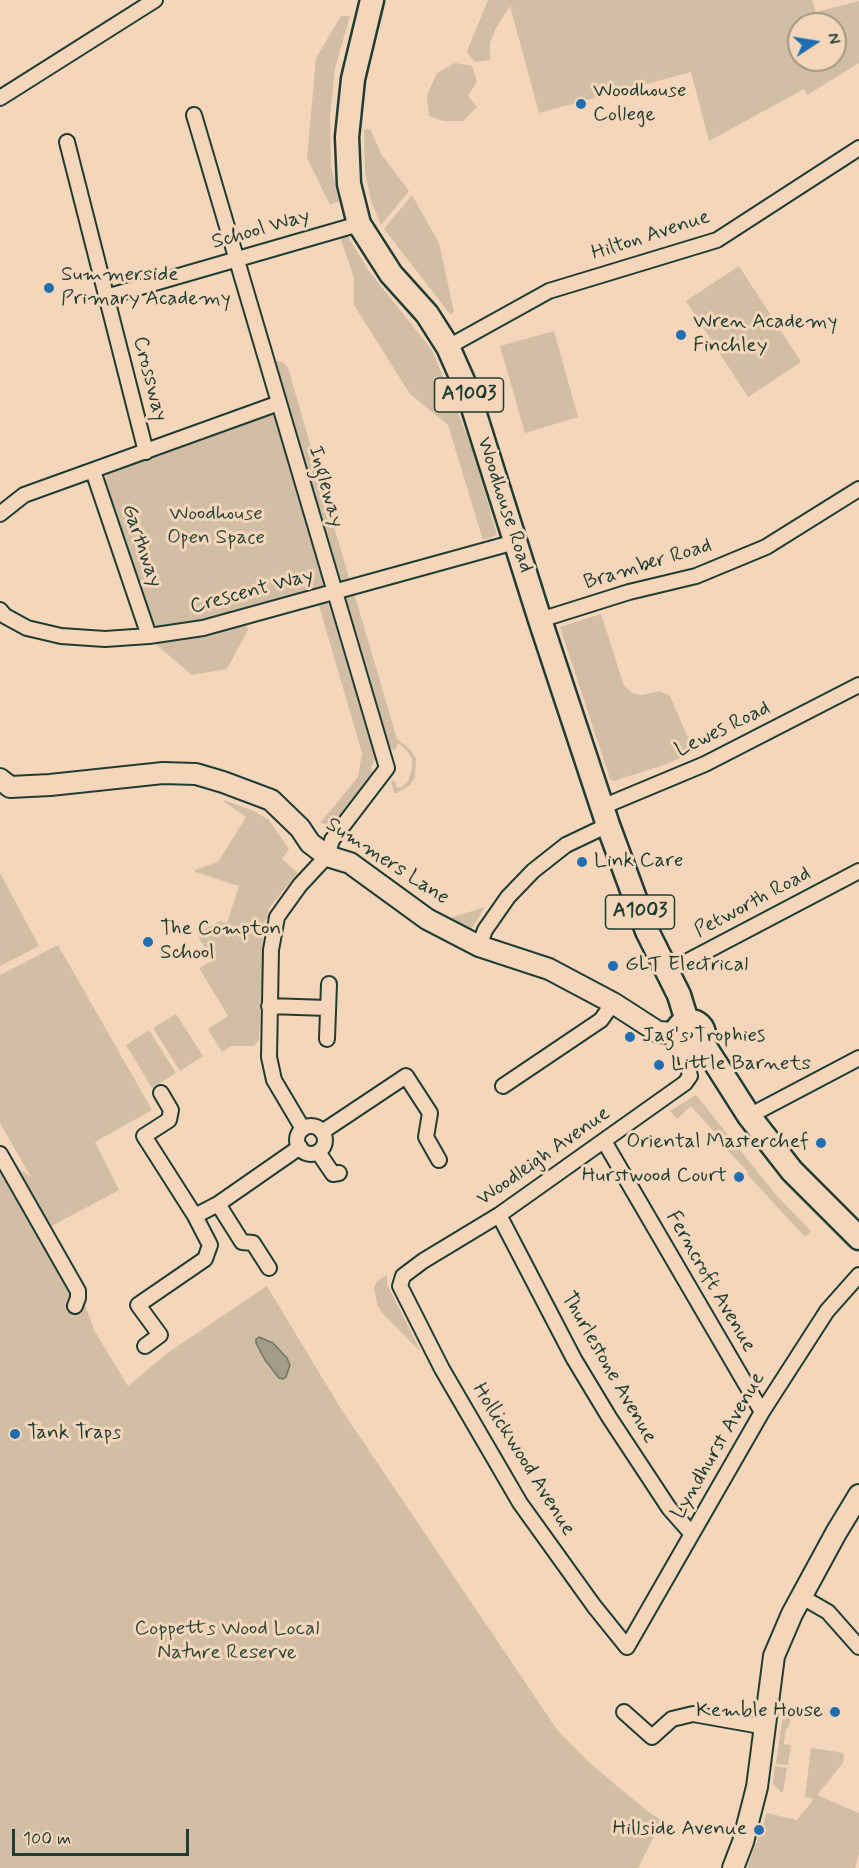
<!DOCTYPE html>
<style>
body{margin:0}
#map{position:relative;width:859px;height:1868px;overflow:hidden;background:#f4d7ba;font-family:Mynerve,sans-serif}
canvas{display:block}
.north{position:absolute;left:787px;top:12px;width:60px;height:60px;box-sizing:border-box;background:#f4d7ba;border:2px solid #9f9984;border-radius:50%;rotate:78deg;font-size:16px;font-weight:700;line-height:24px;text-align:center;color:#1f3d34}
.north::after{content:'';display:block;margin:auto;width:21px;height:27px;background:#1f6fb2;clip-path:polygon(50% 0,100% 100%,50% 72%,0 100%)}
.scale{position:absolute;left:12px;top:1829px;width:177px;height:27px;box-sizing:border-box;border:3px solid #1f3d34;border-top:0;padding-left:8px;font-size:18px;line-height:21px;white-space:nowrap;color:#1f3d34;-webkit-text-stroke:4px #f4d7ba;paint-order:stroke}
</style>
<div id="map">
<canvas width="859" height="1868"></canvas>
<div class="north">N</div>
<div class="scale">100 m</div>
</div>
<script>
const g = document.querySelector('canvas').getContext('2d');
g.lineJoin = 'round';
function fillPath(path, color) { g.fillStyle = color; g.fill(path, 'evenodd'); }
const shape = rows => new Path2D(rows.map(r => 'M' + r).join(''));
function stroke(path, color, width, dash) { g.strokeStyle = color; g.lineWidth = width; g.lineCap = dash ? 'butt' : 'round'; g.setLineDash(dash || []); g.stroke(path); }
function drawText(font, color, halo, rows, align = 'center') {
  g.font = font + ' Mynerve,sans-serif'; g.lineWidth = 6; g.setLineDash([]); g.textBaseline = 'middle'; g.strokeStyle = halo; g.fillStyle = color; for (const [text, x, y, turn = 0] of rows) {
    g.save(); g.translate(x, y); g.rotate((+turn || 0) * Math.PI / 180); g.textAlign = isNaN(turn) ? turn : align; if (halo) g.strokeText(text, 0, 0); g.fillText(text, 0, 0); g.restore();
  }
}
fillPath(shape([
 [488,0,812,0,816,12,859,1,859,63,807,95,804,89,709,141,691,72,539,113,510,6,496,28,490,43,490,60,474,62,467,51],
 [799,24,835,24,835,60,799,60],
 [341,16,350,16,335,68,330,117,331,166,339,201,330,205,307,158,316,58],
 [455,63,472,66,477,82,468,96,477,107,463,121,443,121,429,116,427,95,437,73],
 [364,129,371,130,381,154,409,191,381,225,371,201,365,173],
 [412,195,439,243,454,312,450,314,384,229],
 [347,235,369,271,432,350,474,452,497,535,483,540,448,425,410,394,354,305,354,278,340,237],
 [739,266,801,362,748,397,686,301],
 [554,331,578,417,525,433,500,346],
 [271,360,283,362,288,368,349,578,338,582],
 [274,411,329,588,197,624,156,630,148,625,103,487,107,473],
 [354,593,397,739,410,749,416,759,415,777,410,785,397,793,394,793,391,781,395,781,397,788,402,787,408,781,412,769,412,759,408,752,398,743,395,750,385,746,341,597],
 [333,598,379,752,371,767,374,776,331,830,321,822,358,777,362,753,318,602],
 [601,614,624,686,634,694,643,695,659,691,670,696,694,752,664,765,614,781,610,779,560,627],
 [246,622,248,630,227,669,192,675,152,641],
 [224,800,254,811,269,820,289,849,282,859,298,873,269,908,268,917,264,923,259,1040,254,1046,231,1046,222,1052,208,1029,228,1016,199,968,212,961,199,938,202,931,219,921,227,923,239,886,195,872,195,870,218,862,246,817,223,801],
 [0,873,39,946,0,966],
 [485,907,469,933,444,920],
 [58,945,152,1110,95,1142,119,1190,50,1227,15,1166,31,1177,0,1123,0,975],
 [176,1014,203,1056,180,1071,153,1028],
 [149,1030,176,1073,152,1088,126,1045],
 [696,1095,776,1195,811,1231,805,1237,747,1174,748,1172,724,1147,726,1145,691,1106,677,1119,670,1111],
 [0,1155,80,1305,85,1305,94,1330,128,1386,169,1352,267,1286,341,1409,558,1731,592,1765,646,1810,662,1821,638,1868,0,1868],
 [387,1275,387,1284,421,1352,383,1314,377,1304,374,1288,377,1281],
 [783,1713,791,1714,789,1727,786,1728,784,1744,791,1745,788,1765,776,1764],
 [811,1748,844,1753,843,1763,817,1795,859,1813,859,1853,855,1868,747,1868,767,1813,797,1820,814,1799,805,1797],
 [775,1766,787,1768,783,1792,781,1792,773,1784]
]), '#d2bea4');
const water = shape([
 [259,1337,273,1343,287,1358,290,1365,286,1377,283,1379,279,1378,265,1360,256,1343,256,1339,259,1337]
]);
fillPath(water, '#a39d87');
stroke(water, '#6e7766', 1.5);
const street = shape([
 [0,98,155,0],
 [194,115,387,768,332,840,327,856,300,885,277,917,271,950,269,1057,274,1080,303,1129],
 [67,142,146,452],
 [106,297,359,224],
 [448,347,549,291,717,240,859,148],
 [93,471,149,636],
 [0,514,24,495,279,403],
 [0,610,5,616,27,628,61,636,105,639,149,636,203,628,515,542],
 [540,620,629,592,696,576,766,547,859,489],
 [602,807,705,764,859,685],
 [479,946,485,930,508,897,533,871,566,845,608,825],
 [667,972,859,871],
 [269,1006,327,1008],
 [327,1039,329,984],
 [687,1049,686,1059,690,1076,685,1083,499,1215,423,1261,403,1276,400,1286,442,1369,520,1503,594,1606,627,1647,762,1412,827,1311,859,1275],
 [503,1086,601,1020,613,1003],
 [749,1116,859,1058],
 '297 1140a14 14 0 1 1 28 0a14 14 0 1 1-28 0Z',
 [322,1132,406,1076,430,1113,426,1137,439,1160],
 [604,1141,762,1412],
 [318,1152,333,1174,339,1173],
 [0,1154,78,1291,78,1298,75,1306],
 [218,1204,242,1242,253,1243,269,1268],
 [499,1215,574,1359,609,1417,669,1508,692,1534],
 [195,1216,218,1204,300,1147],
 [145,1346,160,1335,138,1305,205,1259,210,1245,195,1216,144,1136,169,1120,171,1110,161,1093],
 [802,1597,828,1612,859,1647],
 [624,1712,652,1737,672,1719,693,1714,766,1727]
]);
const secondary = shape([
 [0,779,10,787,50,785,163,773,196,774,223,782,271,800,300,828,310,843,327,856,350,863,427,919,479,946,549,969,613,1003,658,1032,676,1033],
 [733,1868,743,1842,757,1787,774,1656,792,1614,836,1533,859,1495]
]);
const primary = shape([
 [372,0,353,79,347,137,349,184,359,224,391,274,427,314,448,347,468,392,540,620,608,825,647,931,679,995,687,1021],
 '676 1035a14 14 0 1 1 28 0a14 14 0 1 1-28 0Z',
 [702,1042,749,1116,792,1171,859,1238]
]);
stroke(street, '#1f3d34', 18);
stroke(secondary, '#1f3d34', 24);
stroke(primary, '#1f3d34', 27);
stroke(street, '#f4d7ba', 14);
stroke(secondary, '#f4d7ba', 20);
stroke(primary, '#f4d7ba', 22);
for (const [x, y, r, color] of [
 [581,104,6,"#1f6fb2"],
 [49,288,6,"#1f6fb2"],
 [681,335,6,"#1f6fb2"],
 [582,862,6,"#1f6fb2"],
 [148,942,6,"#1f6fb2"],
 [613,966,6,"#1f6fb2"],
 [630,1037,6,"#1f6fb2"],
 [659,1065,6,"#1f6fb2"],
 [821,1143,6,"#1f6fb2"],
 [739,1177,6,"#1f6fb2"],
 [15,1434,6,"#1f6fb2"],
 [835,1712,6,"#1f6fb2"],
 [759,1830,6,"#1f6fb2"]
]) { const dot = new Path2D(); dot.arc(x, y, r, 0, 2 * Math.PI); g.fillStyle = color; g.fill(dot); stroke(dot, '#f4d7ba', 2); }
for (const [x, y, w] of [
 [469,395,69],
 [640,912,69]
]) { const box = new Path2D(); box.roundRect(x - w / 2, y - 17, w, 34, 4.5); g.fillStyle = '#f4d7ba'; g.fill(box); stroke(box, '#1f3d34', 1.5); }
drawText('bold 20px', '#1f3d34', null, [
 ["A1003",469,395],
 ["A1003",640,912]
]);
drawText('21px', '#1f3d34', '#f4d7ba', [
 ["Woodhouse",593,92],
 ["College",593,116],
 ["Summerside",61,276],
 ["Primary Academy",61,300],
 ["Wren Academy",693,323],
 ["Finchley",693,347],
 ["Link Care",594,862],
 ["The Compton",160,930],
 ["School",160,954],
 ["GLT Electrical",625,966],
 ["Jag's Trophies",642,1037],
 ["Little Barnets",671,1065],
 ["Oriental Masterchef",809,1143,"right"],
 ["Hurstwood Court",727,1177,"right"],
 ["Tank Traps",27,1434],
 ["Kemble House",823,1712,"right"],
 ["Hillside Avenue",747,1830,"right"]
], 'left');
drawText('21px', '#1f3d34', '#f4d7ba', [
 ["School Way",261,230,-16],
 ["Hilton Avenue",651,236,-18],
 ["Crossway",149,379,76],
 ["Ingleway",325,487,74],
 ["Woodhouse Road",504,505,72],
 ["Garthway",141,546,71],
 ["Bramber Road",648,565,-17],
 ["Crescent Way",252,592,-15],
 ["Lewes Road",723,730,-26],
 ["Summers Lane",387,862,33],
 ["Petworth Road",753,903,-28],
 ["Woodleigh Avenue",544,1157,-35],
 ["Ferncroft Avenue",710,1282,60],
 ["Thurlestone Avenue",608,1368,60],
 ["Lyndhurst Avenue",719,1446,-60],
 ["Hollickwood Avenue",523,1460,58]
]);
drawText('21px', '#314a3f', '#f4d7ba', [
 ["Woodhouse",216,515],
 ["Open Space",216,539],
 ["Coppetts Wood Local",227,1630],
 ["Nature Reserve",227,1654]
]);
</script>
